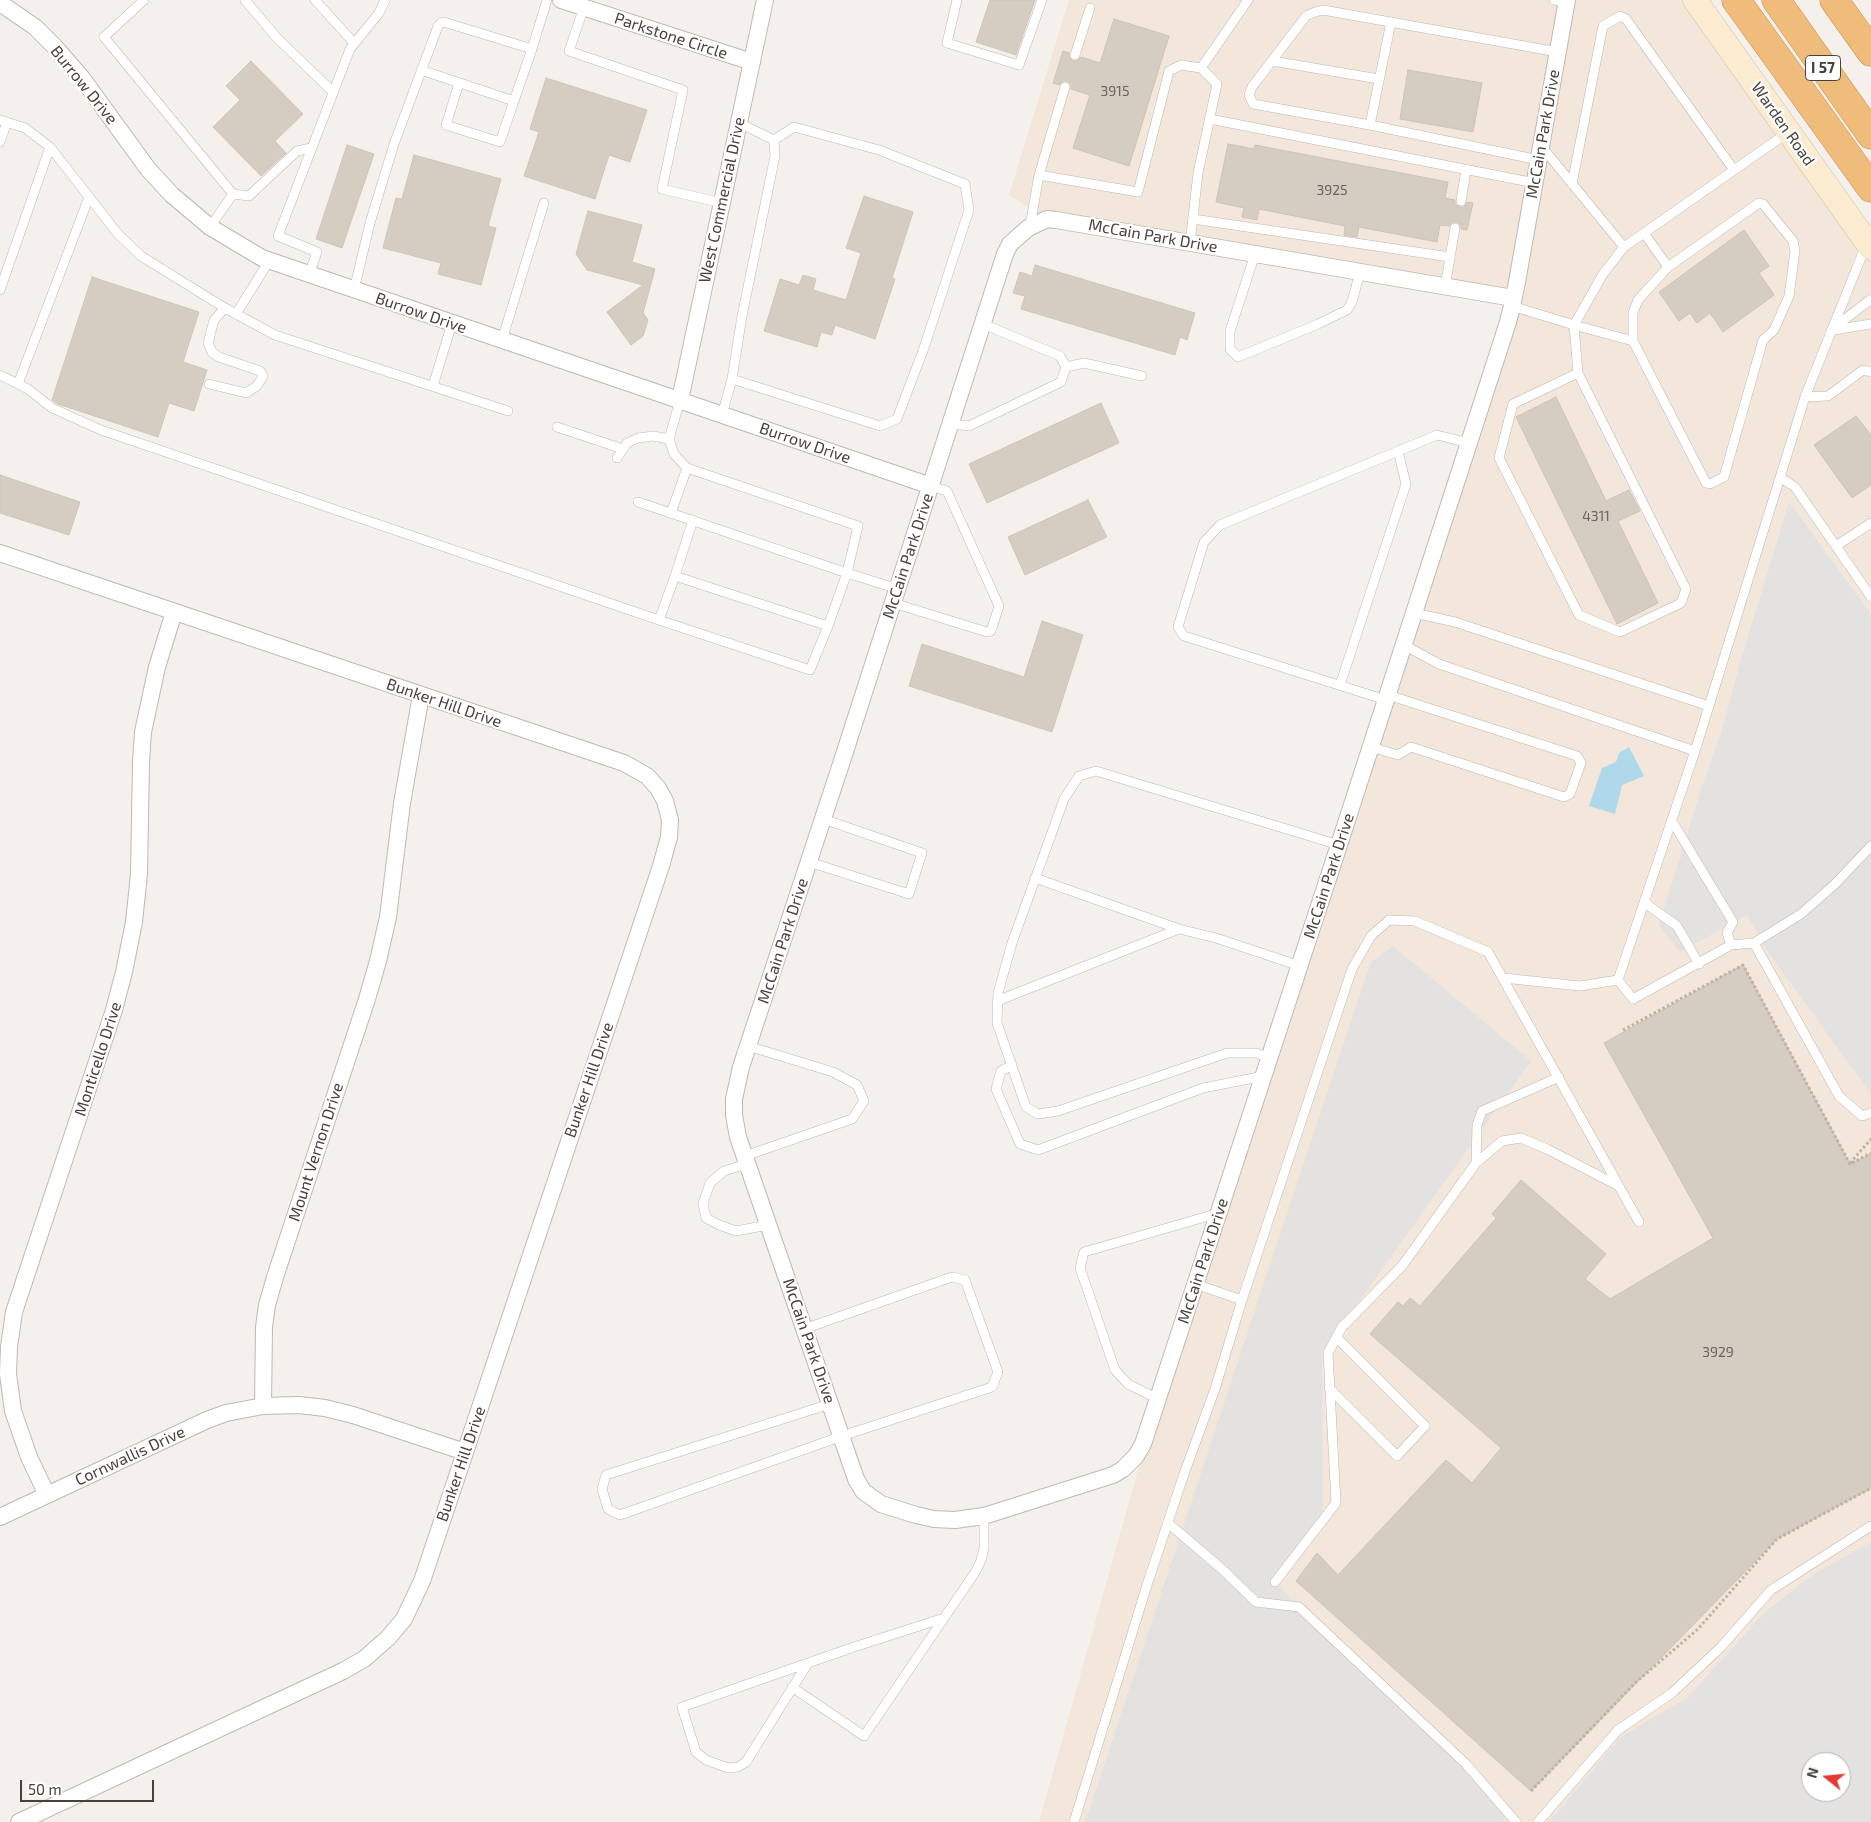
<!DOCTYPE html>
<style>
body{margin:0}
#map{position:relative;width:1871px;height:1822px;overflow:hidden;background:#f4f1ec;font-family:"Exo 2",sans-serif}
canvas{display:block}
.north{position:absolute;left:1801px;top:1752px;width:50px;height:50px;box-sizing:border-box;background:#fff;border:1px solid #b6b3b0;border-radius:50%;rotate:287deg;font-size:14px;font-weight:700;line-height:20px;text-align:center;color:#48413a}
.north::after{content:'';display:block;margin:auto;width:18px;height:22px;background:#e43933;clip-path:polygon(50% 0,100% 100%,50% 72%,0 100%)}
.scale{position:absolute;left:20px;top:1780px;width:134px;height:22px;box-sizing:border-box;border:2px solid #48413a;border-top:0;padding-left:6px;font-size:15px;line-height:18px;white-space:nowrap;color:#48413a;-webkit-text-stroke:4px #fff;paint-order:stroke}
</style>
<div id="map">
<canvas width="1871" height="1822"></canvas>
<div class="north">N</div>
<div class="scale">50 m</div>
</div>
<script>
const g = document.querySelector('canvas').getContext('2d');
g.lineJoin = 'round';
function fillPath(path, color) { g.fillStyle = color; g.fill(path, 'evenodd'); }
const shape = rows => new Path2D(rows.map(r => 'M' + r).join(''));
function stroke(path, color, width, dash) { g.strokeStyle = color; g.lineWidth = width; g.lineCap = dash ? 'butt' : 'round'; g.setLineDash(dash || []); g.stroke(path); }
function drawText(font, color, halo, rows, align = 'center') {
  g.font = font + ' "Exo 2",sans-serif'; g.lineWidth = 4.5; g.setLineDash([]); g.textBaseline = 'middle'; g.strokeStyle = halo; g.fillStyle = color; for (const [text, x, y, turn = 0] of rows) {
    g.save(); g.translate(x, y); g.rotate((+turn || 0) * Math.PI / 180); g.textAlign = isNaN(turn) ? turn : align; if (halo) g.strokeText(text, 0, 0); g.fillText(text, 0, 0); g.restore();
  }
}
fillPath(shape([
 [1069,0,1695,0,1871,245,1871,1822,1039,1822,1158,1399,1513,299,1047,219,1009,195],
 [1811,1762,1841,1762,1841,1792,1811,1792]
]), '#f3e6da');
fillPath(shape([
 [1789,502,1871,614,1871,1094,1768,952,1747,915,1680,952,1659,925,1702,786,1721,733,1740,663],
 [1393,946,1531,1061,1322,1353,1323,1520,1275,1582,1299,1607,1513,1809,1501,1822,1085,1822,1371,962],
 [1871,1542,1871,1822,1549,1822,1621,1737,1688,1697,1765,1612,1799,1585,1816,1573],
 [1811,1762,1841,1762,1841,1792,1811,1792]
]), '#e4e2e0');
fillPath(shape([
 [1629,747,1644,776,1622,785,1615,814,1589,806,1602,768,1616,762,1619,753]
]), '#afd9ea');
const building = shape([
 [990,0,1035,0,1016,55,976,42,990,0],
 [1114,19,1169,36,1129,166,1073,148,1090,95,1071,89,1071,85,1067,81,1063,81,1059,85,1053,83,1063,51,1069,53,1069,57,1073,61,1077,61,1081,57,1100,63,1114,19],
 [251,61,303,114,275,141,286,153,261,176,213,127,240,100,226,86,251,61],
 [1408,70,1482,83,1473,132,1400,119,1408,70],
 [546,78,647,110,630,162,609,155,595,199,524,176,539,132,530,129,546,78],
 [1228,144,1254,149,1255,145,1448,182,1445,198,1455,200,1455,204,1460,207,1464,207,1467,202,1473,203,1467,230,1461,229,1461,225,1457,222,1452,222,1449,226,1440,225,1437,242,1359,227,1357,237,1350,236,1344,235,1345,226,1259,209,1257,220,1242,217,1244,208,1216,202,1228,144],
 [347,145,374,154,342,248,316,239,347,145],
 [414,155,501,179,488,226,496,228,481,285,438,274,441,263,383,248,396,198,402,199,414,155],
 [864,196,913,212,892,278,895,279,875,339,835,325,832,335,821,332,817,347,764,331,780,279,799,285,803,275,816,279,813,290,846,300,861,253,846,248,864,196],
 [588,211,642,225,632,262,655,269,643,313,648,320,643,336,631,345,607,312,643,285,587,270,576,254,588,211],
 [1744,230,1769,266,1759,273,1774,295,1723,332,1710,313,1697,323,1690,313,1679,321,1659,292,1744,230],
 [1035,265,1195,313,1187,340,1180,337,1175,355,1021,309,1025,296,1013,293,1020,272,1032,276,1035,265],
 [92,277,199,312,183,362,207,370,194,411,169,403,158,437,58,404,52,400,92,277],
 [1556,397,1606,501,1629,490,1640,511,1618,521,1658,603,1617,624,1516,417,1556,397],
 [1101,403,1119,443,987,503,969,464,1101,403],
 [1856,416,1871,435,1871,485,1852,498,1814,445,1856,416],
 [0,475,80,502,69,535,0,513,0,475],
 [1088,500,1107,537,1025,575,1008,537,1088,500],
 [1042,621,1083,635,1052,732,909,686,922,644,1024,677,1042,621],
 [1743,965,1850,1164,1871,1154,1871,1488,1777,1539,1531,1791,1296,1581,1317,1553,1338,1575,1446,1460,1472,1483,1501,1448,1370,1334,1398,1302,1403,1306,1410,1298,1420,1306,1496,1218,1492,1214,1521,1180,1606,1254,1585,1279,1610,1299,1713,1238,1604,1043,1743,965]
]);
fillPath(building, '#d5ccc2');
stroke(building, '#cfc3b6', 1);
const service = shape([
 [144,0,104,37,233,194,210,227],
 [245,0,277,38,333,92],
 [315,0,354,43],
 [957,0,947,43,1019,65,1042,0],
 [1554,0,1567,2],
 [584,7,569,51,683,90,662,189,722,203],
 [1075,55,1090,8],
 [1272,61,1379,79],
 [421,70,514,101,532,49],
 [459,83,446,125,500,142,514,101],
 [1210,119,1535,183],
 [0,120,25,128,50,147,118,234,141,256,225,308,275,335,508,411],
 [739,123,774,140,775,156,742,316,732,379,880,426,897,419,924,348,969,210,965,184,879,150,794,127,774,140],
 [1370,125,1391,22],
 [0,142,7,122],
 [1542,147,1624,247],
 [1539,160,1370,125,1253,104,1249,95,1252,87,1306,16,1315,12,1323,10,1558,52],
 [1039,175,1138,192,1169,71,1181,65,1201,68,1248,0],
 [1572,184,1603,26,1620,16,1626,19,1734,170],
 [233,194,249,196,297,151,311,148],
 [1461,201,1466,170],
 [1193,219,1450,257],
 [1030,226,1039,175,1065,87],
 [1644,233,1668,267],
 [1190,243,1198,173,1217,84,1201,68],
 [1255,254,1230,331,1230,349,1238,357,1318,324,1347,310,1352,302,1360,272],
 [309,275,317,252,278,236,350,49,379,13,385,0],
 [1445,287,1455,228],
 [0,290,50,147],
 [354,290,370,223,394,144,438,26,442,22,447,23,532,49,547,0],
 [1512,306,1574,325,1603,274,1624,247,1787,133],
 [236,314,269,261],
 [1831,330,1871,299],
 [1834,330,1871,324],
 [502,340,544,203],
 [1066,367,1084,363,1142,376],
 [1578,373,1513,404,1499,458,1579,615,1620,632,1681,603,1686,589,1578,373,1574,325,1633,341,1706,483,1710,484,1724,477,1763,340,1774,330,1789,296,1795,251,1793,241,1763,204,1759,203,1668,267,1638,300,1633,313,1633,341],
 [0,375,28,389,52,408,101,430,659,620],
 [18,384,89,197],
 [209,384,246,393,257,386,263,376,260,371,219,357,212,352,208,343,214,320,225,308],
 [433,386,452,323],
 [1805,397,1828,396,1863,370,1871,372],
 [722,415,732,379],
 [951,424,969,426,1061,382,1066,367,1060,356,983,324],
 [557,427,623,449],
 [617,458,627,443,638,438,653,436,669,439],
 [1781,478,1795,487,1871,597],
 [638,502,847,573,898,589],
 [671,513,687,468],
 [693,520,675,576,828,626],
 [1836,546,1871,523],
 [675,576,659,620,810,670,828,626,847,573,858,526,687,468,674,454,669,439,680,400],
 [893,603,987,632,991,631,999,606,947,491,931,486],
 [1414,613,1455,622,1709,706],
 [1404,645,1439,664,1695,751],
 [1340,685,1406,484,1398,451],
 [1386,700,1184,636,1178,627,1204,542,1220,525,1437,435,1469,443],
 [1371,747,1398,755,1411,747,1564,797,1570,794,1581,763,1577,756,1388,695],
 [1672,821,1733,922,1727,933,1731,945],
 [1871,846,1835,884,1801,914,1754,943,1839,1096,1862,1116,1871,1113],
 [809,862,909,894,922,853,823,819],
 [1035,878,1179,929],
 [1645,903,1677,926,1699,964],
 [1503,978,1580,986,1618,980,1695,751,1805,397,1866,245],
 [1618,980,1633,999,1731,945,1754,943],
 [997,1001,1179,929,1216,938,1300,966],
 [1270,1058,1256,1053,1227,1053,1058,1111,1038,1114,1026,1107,997,1023,998,993,1012,943,1064,799,1079,776,1096,771,1339,845],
 [1012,1065,1001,1071,996,1089,1020,1144,1038,1150,1203,1088,1264,1076],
 [745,1156,852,1119,864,1101,857,1085,833,1072,748,1046],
 [1476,1163,1502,1141,1521,1138,1547,1149,1619,1186],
 [747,1164,724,1171,710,1183,703,1204,706,1218,719,1225,736,1231,768,1225],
 [1195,1284,1242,1300],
 [804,1329,952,1277,965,1280,998,1372,992,1387,842,1436,620,1515,608,1509,602,1489,606,1475,830,1404],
 [1329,1388,1397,1456,1425,1426,1336,1337],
 [1158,1399,1128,1384,1115,1370,1080,1268,1084,1252,1219,1213],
 [1168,1523,1222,1569,1256,1602,1299,1607,1466,1764,1516,1822],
 [1275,1582,1336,1503,1328,1353,1342,1327,1402,1266,1476,1163,1477,1125,1482,1111,1559,1077],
 [808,1663,746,1762,738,1767,728,1768,706,1760,696,1752,682,1707,808,1663,854,1647,944,1618],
 [792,1687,864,1736,976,1571,981,1560,984,1548,984,1516],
 [1074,1822,1147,1585,1184,1474,1215,1389,1242,1300,1352,969,1371,936,1389,920,1415,921,1488,952,1639,1222],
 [1538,1822,1618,1730,1672,1693,1721,1647,1771,1590,1871,1526]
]);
const minor = shape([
 [561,0,752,62],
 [0,3,35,27,55,47,82,78,148,169,172,195,210,227,262,258,931,486],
 [1513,298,1056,220,1047,219,1028,228,1010,244,1005,254,841,764,741,1067,734,1099,734,1115,738,1137,856,1479,863,1491,881,1504,916,1515,934,1519,955,1520,984,1516,1113,1475,1123,1469,1136,1456,1143,1444,1339,845,1508,322,1512,306,1517,282,1567,0],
 [680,400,765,0],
 [0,553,624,763,647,776,658,788,665,801,670,820,669,837,661,866,422,1581,404,1619,388,1638,364,1659,343,1671,19,1822],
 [263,1406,264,1327,267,1305,276,1274,367,999,378,961,388,917,402,803,421,695],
 [47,1495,29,1457,13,1411,8,1374,9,1347,14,1312,114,1010,124,972,134,922,139,874,141,762,143,732,157,667,174,612],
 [0,1517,207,1420,226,1413,263,1406,299,1405,325,1408,353,1415,465,1452]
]);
const secondary = shape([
 [1695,0,1871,248]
]);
const motorway = shape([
 [1736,0,1871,188],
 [1776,0,1871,135],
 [1834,0,1871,52]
]);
stroke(service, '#bfb8af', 10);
stroke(minor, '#bfb8af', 18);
stroke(secondary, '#d2c0a2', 25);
stroke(motorway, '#ce8f4c', 29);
stroke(shape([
 [1623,1030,1743,965,1850,1164,1871,1153],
 [1850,1163,1871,1139],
 [1531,1791,1635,1683,1698,1629,1777,1539,1871,1488]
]), '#bfb2a2', 3, [2.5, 2.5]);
stroke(service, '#fff', 9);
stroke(minor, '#fff', 16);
stroke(secondary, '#faebd1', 24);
stroke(motorway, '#f0bc7c', 28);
drawText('14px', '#6b645c', null, [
 ["3915",1115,91],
 ["3925",1332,190],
 ["4311",1596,516],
 ["3929",1718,1352]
]);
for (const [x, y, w] of [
 [1823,68,35]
]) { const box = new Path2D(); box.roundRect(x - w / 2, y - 12.5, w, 25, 4); g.fillStyle = '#fff'; g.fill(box); stroke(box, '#48413a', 1); }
drawText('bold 15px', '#48413a', null, [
 ["I 57",1823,68]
]);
drawText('16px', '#48413a', '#fff', [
 ["Parkstone Circle",671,36,18],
 ["Burrow Drive",84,85,51],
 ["Warden Road",1783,124,55],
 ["McCain Park Drive",1543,134,-80],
 ["West Commercial Drive",722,200,-78],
 ["McCain Park Drive",1153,236,10],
 ["Burrow Drive",421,313,19],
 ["Burrow Drive",805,443,19],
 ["McCain Park Drive",908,556,-72],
 ["Bunker Hill Drive",444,703,19],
 ["McCain Park Drive",1329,876,-72],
 ["McCain Park Drive",783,941,-72],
 ["Monticello Drive",98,1059,-72],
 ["Bunker Hill Drive",589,1080,-71],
 ["Mount Vernon Drive",316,1152,-72],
 ["McCain Park Drive",1203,1261,-72],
 ["McCain Park Drive",809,1341,71],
 ["Cornwallis Drive",130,1456,-25],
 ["Bunker Hill Drive",461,1464,-71]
]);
</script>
